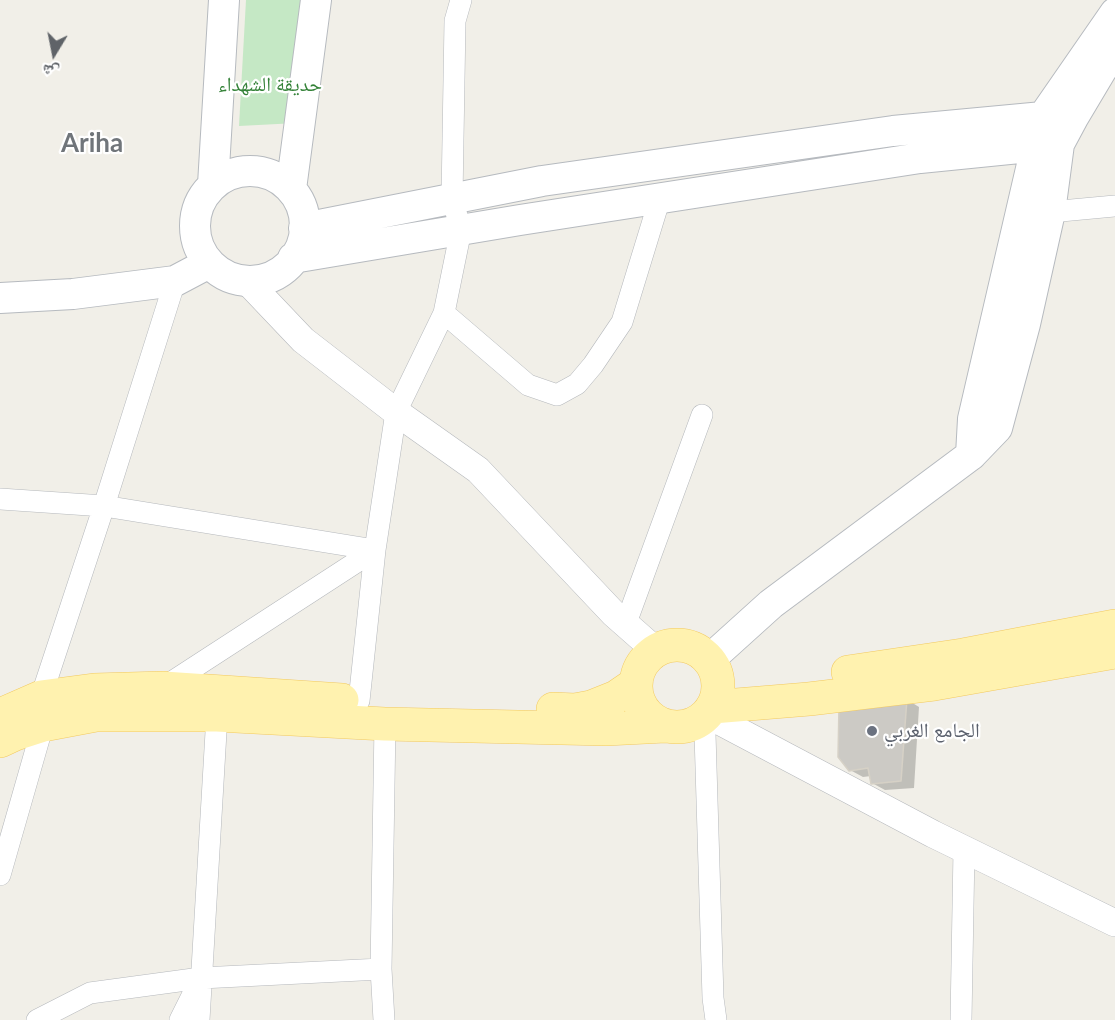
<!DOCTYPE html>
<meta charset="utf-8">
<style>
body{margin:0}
#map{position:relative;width:1115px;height:1020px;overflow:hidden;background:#f1efe8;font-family:Lato,"Noto Naskh Arabic",sans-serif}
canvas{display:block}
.north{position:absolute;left:24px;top:24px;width:60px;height:60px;-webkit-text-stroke:4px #fff;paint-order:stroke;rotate:190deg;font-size:16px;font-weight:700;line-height:24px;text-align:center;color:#5f6368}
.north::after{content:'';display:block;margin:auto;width:21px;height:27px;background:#5f6368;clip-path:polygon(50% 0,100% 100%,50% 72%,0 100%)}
</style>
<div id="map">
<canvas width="1115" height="1020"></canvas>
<div class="north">ش</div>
</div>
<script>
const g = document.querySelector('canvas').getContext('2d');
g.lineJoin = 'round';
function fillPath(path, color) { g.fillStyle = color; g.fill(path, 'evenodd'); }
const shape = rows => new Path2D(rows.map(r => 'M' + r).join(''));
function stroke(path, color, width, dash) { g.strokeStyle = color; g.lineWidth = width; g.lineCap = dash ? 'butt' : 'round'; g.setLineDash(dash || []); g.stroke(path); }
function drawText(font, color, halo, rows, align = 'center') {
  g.font = font + ' Lato,"Noto Naskh Arabic",sans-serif'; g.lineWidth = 4.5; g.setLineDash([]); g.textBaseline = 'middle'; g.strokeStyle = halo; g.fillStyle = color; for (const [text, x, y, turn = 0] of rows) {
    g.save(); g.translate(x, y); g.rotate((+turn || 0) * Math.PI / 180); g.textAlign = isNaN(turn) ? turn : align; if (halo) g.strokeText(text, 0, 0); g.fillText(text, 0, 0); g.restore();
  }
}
fillPath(shape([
 [246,0,303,0,297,123,239,126]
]), '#c5e8c5');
fillPath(shape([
 [906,699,919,707,914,788,885,790,872,783,871,776,863,777,850,770]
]), '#0003');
const building = shape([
 [907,698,901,781,871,784,868,768,849,771,838,757,839,705,907,698]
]);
fillPath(building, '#cccac5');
stroke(building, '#d6d1c6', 1.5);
const minor = shape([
 [1050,212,1115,206],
 [444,313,528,385,557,395,577,384,593,365,622,322,660,198],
 [0,499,104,506,375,550],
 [626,623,702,415],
 [164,687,375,550],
 [41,697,104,506,175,281],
 [359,701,375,550,396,412,444,313,461,230,452,198,455,21,461,0],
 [700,720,705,734,713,998,716,1020],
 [0,875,43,725],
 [37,1020,90,993,201,978,381,969],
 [180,1020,197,986],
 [199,1020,217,715],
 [384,1020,381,969,385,724],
 [961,1020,964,850]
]);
const tertiary = shape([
 [246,280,303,340,396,412,478,470,613,613,655,650],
 [706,714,933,834,1115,923]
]);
const secondary = shape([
 '195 226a55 55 0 1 1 110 0a55 55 0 1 1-110 0Z',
 [213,185,224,0],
 [291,189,316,0],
 [304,228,542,181,893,131,1043,117,1074,116],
 [293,258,520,220,920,158,1059,144],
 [0,298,73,294,175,281,209,263],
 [971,455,973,419,1043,117,1115,13],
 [709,660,771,604,971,455,997,428,1025,324,1050,212,1059,144,1074,116,1102,69,1115,54]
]);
const primary = shape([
 '636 686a41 41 0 1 1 82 0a41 41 0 1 1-82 0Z',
 [848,672,963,655,1115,626],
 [712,707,809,699,934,684,1115,652],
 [553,709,575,710,591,707,616,697,635,684],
 [0,715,41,697,94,690,163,688,342,700],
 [0,741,15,734,43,725,96,715,217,715,385,724,606,729,665,726]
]);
stroke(minor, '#b5b8bc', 22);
stroke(tertiary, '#b5b8bc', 28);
stroke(secondary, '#b6babf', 32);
stroke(primary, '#f2c960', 34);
stroke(minor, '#fff', 21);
stroke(tertiary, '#fff', 27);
stroke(secondary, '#fff', 30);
stroke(primary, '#fff2af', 33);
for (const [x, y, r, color] of [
 [872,731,6,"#6b7280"]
]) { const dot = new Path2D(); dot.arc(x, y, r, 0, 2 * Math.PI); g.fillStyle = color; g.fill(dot); stroke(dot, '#fff', 2); }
drawText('20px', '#348238', '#fff', [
 ["حديقة الشهداء",270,85]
]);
drawText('20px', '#5b616d', '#fff', [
 ["الجامع الغربي",884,731]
], 'left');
drawText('bold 26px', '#70757a', '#fff', [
 ["Ariha",92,144]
]);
</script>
